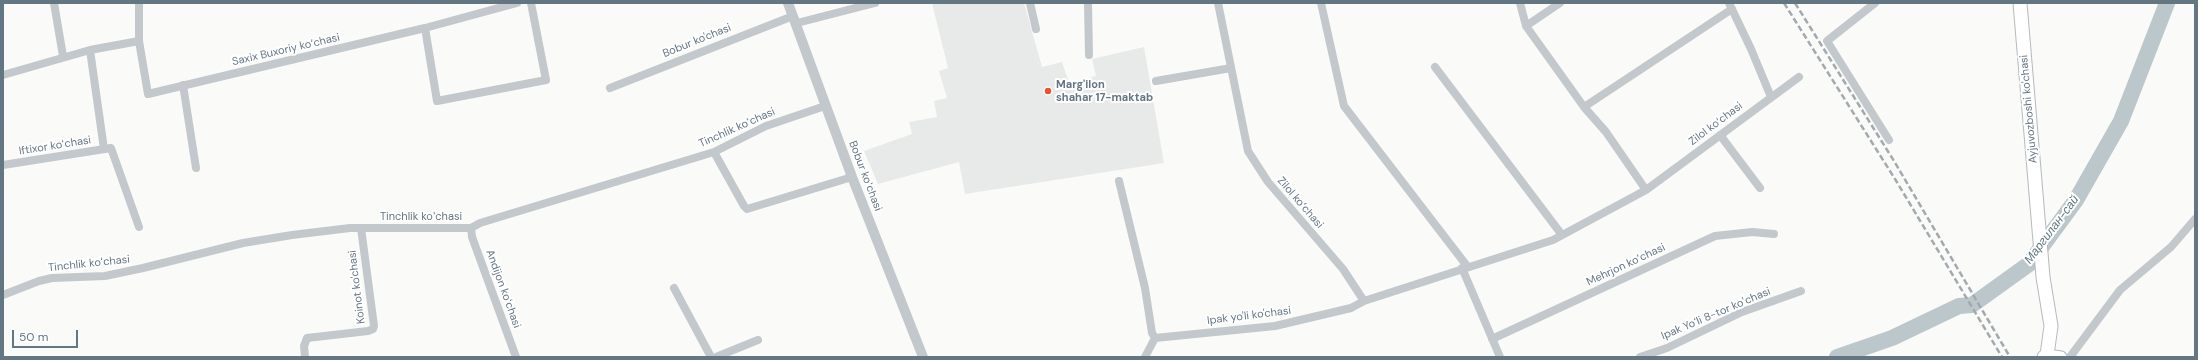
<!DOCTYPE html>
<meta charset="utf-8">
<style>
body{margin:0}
#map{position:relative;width:2198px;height:360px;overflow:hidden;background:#fafaf8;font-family:"DM Sans",sans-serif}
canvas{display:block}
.frame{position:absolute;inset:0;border:4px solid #657683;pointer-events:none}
.scale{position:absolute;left:12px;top:330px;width:66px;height:18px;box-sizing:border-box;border:2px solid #657683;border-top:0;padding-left:5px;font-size:12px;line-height:14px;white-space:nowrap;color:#657683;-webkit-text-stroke:3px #fff;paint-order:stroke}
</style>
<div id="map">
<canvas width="2198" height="360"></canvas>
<div class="frame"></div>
<div class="scale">50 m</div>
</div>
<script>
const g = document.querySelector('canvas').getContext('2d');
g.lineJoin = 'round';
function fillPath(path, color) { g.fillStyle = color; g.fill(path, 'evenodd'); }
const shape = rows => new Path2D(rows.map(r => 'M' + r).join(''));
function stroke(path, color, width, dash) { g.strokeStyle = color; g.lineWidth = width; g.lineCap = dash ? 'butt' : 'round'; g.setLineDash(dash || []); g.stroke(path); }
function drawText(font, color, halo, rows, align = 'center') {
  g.font = font + ' "DM Sans",sans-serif'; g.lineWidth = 4; g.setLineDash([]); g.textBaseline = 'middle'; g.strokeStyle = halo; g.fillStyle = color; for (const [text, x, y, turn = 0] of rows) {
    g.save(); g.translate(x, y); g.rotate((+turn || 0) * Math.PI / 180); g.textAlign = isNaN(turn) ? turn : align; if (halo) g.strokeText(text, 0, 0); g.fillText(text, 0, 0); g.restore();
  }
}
fillPath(shape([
 [932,3,1024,3,1042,67,1062,62,1069,83,1096,76,1092,59,1144,47,1164,163,965,194,959,162,878,184,864,151,912,134,909,122,937,117,934,101,947,98,939,71,948,68]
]), '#e8e9e9');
stroke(shape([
 [1837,357,1892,338,1959,306,1972,305,2029,264,2076,200,2121,121,2167,3]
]), '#bbc7cb', 16);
const secondary = shape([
 [2047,355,2061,357]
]);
const primary = shape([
 [2020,3,2043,277,2051,326,2047,355,2044,357]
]);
stroke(secondary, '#b3babf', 13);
stroke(primary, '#b5babe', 15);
stroke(shape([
 [54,3,63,56],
 [139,3,139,41,148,94,425,28,517,3],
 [1030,3,1036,29],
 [1088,3,1089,55],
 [1218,3,1248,151,1268,182,1343,269,1364,301,1553,240,1646,190,1799,77],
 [1321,3,1344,106,1467,266],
 [1520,3,1526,26,1584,107,1606,132,1646,190],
 [1729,3,1751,49,1771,97],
 [1875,3,1827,41,1889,140],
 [797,23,875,3],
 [1526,26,1560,3],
 [425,28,437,101,546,80,531,3],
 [90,50,104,149],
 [1435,67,1562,235],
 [3,75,90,50,139,41],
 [1156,81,1231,68],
 [183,85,196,168],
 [610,88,793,16],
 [1584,107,1732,9],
 [1720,135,1760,188],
 [714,152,744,206,747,209,852,177],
 [3,165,111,148,139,227],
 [1119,181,1145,288,1152,333,1155,338],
 [471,228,472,237,516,357],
 [1462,268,1500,357],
 [674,288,711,357],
 [3,295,39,281,52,278,105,276,143,268,243,243,292,235,350,228,471,228,480,223,714,152,766,126,825,106],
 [1492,339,1715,236,1752,232,1774,234],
 [305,357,304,346,307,338,368,331,373,329,374,326,361,228],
 [716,357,758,340],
 [1145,357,1155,338,1275,326,1351,308,1364,301],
 [1640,357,1667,348,1742,312,1801,291],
 [2070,357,2120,290,2171,247,2195,219]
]), '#c3c8cc', 8);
stroke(shape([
 [788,3,852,177,923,357]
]), '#c3c8cc', 10);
stroke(secondary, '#fff', 11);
stroke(primary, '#fff', 13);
stroke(shape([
 [1784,3,1895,179,2002,357],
 [1795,3,1894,161,2010,357]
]), '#a2aab0', 2.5, [6, 3]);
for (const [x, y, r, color] of [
 [1048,91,4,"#e4572e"]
]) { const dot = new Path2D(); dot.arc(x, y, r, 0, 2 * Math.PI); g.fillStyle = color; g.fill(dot); stroke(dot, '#fff', 1.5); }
drawText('11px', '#657683', '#fff', [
 ["Bobur ko'chasi",697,41,-22],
 ["Saxix Buxoriy ko‘chasi",286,50,-13],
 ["Ayjuvozboshi ko'chasi",2029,109,-95],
 ["Zilol ko‘chasi",1716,124,-37],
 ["Tinchlik koʻchasi",737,128,-24],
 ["Iftixor koʻchasi",55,146,-9],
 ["Bobur koʻchasi",865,176,69],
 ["Zilol ko‘chasi",1300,203,49],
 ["Tinchlik koʻchasi",421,217],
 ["Tinchlik koʻchasi",89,264,-6],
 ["Mehrjon koʻchasi",1626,265,-25],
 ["Koinot ko'chasi",357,287,-97],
 ["Andijon koʻchasi",503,289,70],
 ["Ipak Yoʻli 8-tor koʼchasi",1716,314,-23],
 ["Ipak yo'li ko'chasi",1249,316,-7]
]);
drawText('bold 11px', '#657683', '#fff', [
 ["Marg'ilon",1056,85],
 ["shahar 17-maktab",1056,98]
], 'left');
drawText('italic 12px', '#60757c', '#fff', [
 ["Маргилан-сай",2052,230,-53]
]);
</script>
